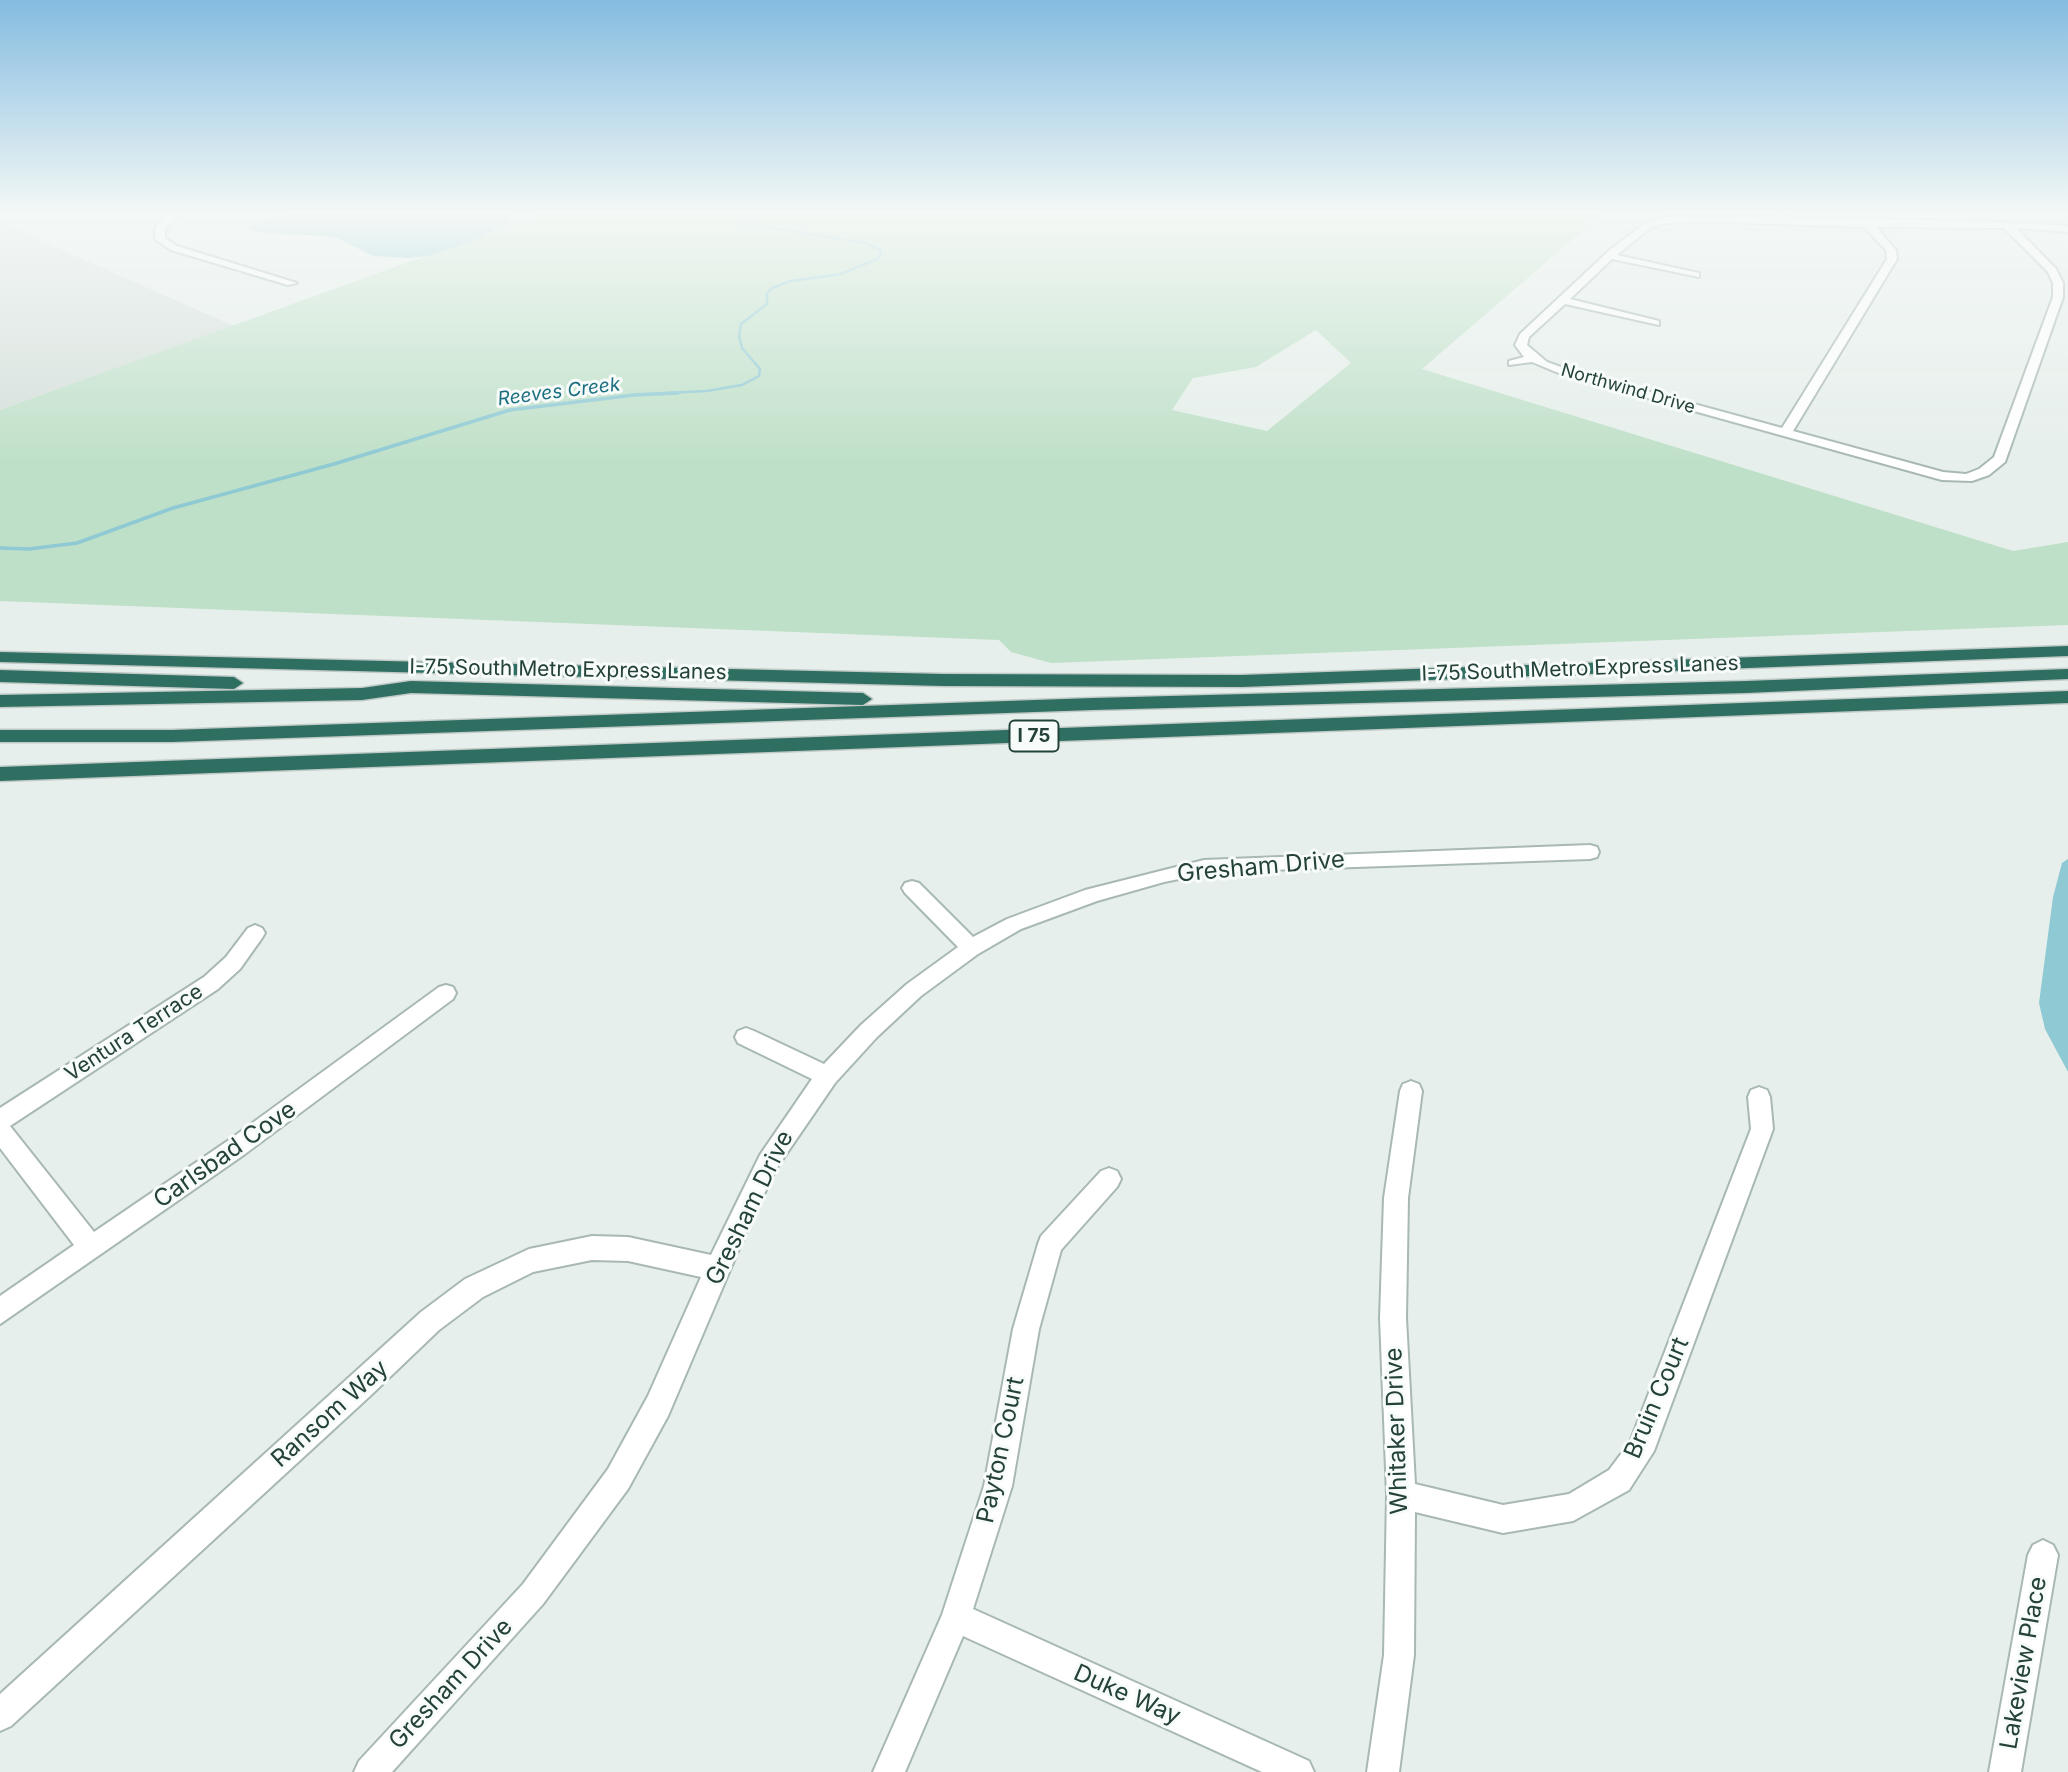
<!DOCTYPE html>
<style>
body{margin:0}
canvas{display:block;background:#e6efeb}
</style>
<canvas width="2068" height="1772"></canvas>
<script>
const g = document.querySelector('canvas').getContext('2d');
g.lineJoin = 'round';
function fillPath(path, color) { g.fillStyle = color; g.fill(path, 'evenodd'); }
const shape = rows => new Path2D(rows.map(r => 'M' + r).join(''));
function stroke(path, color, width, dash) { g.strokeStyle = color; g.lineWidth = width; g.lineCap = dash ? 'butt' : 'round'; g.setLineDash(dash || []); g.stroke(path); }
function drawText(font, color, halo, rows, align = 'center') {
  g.font = font + ' Inter,sans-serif'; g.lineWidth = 6; g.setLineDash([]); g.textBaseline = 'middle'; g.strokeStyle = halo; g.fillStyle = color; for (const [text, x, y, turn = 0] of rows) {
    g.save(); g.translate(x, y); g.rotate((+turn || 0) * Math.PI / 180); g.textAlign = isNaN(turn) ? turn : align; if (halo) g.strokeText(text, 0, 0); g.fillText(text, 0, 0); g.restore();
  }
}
fillPath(shape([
 [0,222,37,239,234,326,0,410]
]), '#d4dfda');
fillPath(shape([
 [541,214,1602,214,1422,369,2013,551,2068,542,2068,625,1051,663,1011,652,999,640,0,601,0,410],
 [1316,330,1351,363,1267,431,1172,410,1193,378,1256,367]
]), '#bfe0c8');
fillPath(shape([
 [290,214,508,214,513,222,459,246,427,256,409,258,373,256,339,239,325,236,267,233,247,229,261,221],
 [2068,859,2068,1072,2045,1029,2039,1003,2053,897,2062,863]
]), '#8ec9d4');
stroke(shape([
 [646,394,707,391,742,385,759,376,760,369,742,348,739,336,741,324,767,304,767,293,772,288,791,281,841,274,877,259,881,254,880,250,865,243,741,223,740,219,749,214]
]), '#8ec9d4', 2.5);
stroke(shape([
 [0,548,29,549,77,543,173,508,334,464,510,410,634,395,678,393]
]), '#8ec9d4', 3.5);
const minor = shape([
 [170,214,180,214,165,229,165,238,177,246,297,283,288,285,171,250,155,239,155,228,170,214],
 [1718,216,1975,221,2068,226,2068,232,2016,228,2056,269,2063,283,2063,297,2005,462,1989,475,1972,481,1942,480,1561,374,1532,362,1509,365,1509,361,1524,357,1515,345,1520,334,1611,249,1644,224,1664,217,1718,216],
 [1718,222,1864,227,1886,250,1887,259,1782,428,1569,370,1547,362,1527,345,1529,337,1565,304,1659,325,1659,321,1570,299,1612,259,1699,277,1699,273,1617,255,1650,228,1665,223,1718,222],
 [1876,227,2004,228,2048,272,2053,283,2053,297,1994,457,1979,469,1966,474,1943,472,1793,431,1897,259,1896,250,1876,227],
 [1590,845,1597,847,1599,852,1597,857,1590,859,1268,870,1204,874,1164,882,1097,901,1021,929,978,954,921,996,877,1037,835,1083,776,1169,747,1230,668,1416,628,1489,543,1604,392,1772,354,1772,359,1761,523,1584,608,1469,648,1396,701,1277,628,1261,592,1260,533,1272,483,1297,439,1330,370,1396,11,1726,0,1731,0,1694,421,1312,465,1279,529,1249,592,1236,628,1237,711,1255,760,1155,812,1079,738,1043,735,1037,738,1031,746,1028,754,1031,824,1064,861,1025,907,984,958,947,905,893,902,888,905,883,912,881,919,883,973,937,1007,919,1085,890,1204,860,1590,845],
 [255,925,262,928,265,933,262,938,240,969,218,989,10,1126,94,1232,229,1140,439,987,446,985,453,987,456,993,453,999,245,1154,0,1324,0,1296,74,1245,0,1148,0,1108,204,977,226,957,248,928,255,925],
 [1411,1081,1419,1084,1422,1091,1408,1198,1406,1318,1415,1484,1503,1505,1569,1494,1609,1470,1630,1442,1751,1129,1748,1097,1751,1090,1759,1087,1767,1090,1770,1097,1773,1129,1654,1451,1629,1490,1573,1521,1503,1533,1415,1512,1414,1655,1399,1772,1367,1772,1384,1655,1387,1495,1380,1318,1384,1198,1400,1091,1403,1084,1411,1081],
 [1109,1168,1117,1171,1121,1179,1117,1187,1061,1250,1039,1329,1012,1486,973,1609,1309,1761,1314,1772,1262,1772,963,1636,905,1772,873,1772,942,1615,984,1486,1013,1329,1038,1244,1041,1236,1101,1171,1109,1168],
 [2043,1540,2053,1545,2058,1555,2021,1772,1989,1772,2028,1555,2033,1545,2043,1540]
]);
const highway = shape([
 [2068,646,2068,656,1242,687,943,686,0,662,0,652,943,674,1242,675,2068,646],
 [2068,669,2068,679,1746,693,1093,710,172,742,0,742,0,730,172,730,1093,698,1746,681,2068,669],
 [0,670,234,677,243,683,234,689,0,682,0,670],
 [411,681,863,693,872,699,863,705,411,693,362,700,0,707,0,695,362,688,411,681],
 [2068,691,2068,703,0,781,0,767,2068,691]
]);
stroke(minor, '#a8b8b2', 4);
stroke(highway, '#c2cac8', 3);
fillPath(minor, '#fff');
fillPath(highway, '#2f6f62');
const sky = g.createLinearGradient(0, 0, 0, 462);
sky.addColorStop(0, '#84bce0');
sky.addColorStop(0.46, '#f4f8f6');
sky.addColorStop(1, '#f4f8f600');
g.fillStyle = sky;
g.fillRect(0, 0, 2068, 462);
drawText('18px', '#24423a', '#f7fbf9', [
 ["Northwind Drive",1628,389,16]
]);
drawText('italic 19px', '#1c6f80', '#f7fbf9', [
 ["Reeves Creek",559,392,-7]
]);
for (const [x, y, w] of [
 [1034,736,49]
]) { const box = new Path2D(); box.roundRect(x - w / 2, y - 15.5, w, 31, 5); g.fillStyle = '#f7fbf9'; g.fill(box); stroke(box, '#24423a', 2); }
drawText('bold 19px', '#24423a', null, [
 ["I 75",1034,736]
]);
drawText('21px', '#24423a', '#f7fbf9', [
 ["I-75 South Metro Express Lanes",1580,669,-2],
 ["I-75 South Metro Express Lanes",568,670,1],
 ["Ventura Terrace",134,1033,-33]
]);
drawText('24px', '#24423a', '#f7fbf9', [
 ["Gresham Drive",1261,867,-5],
 ["Carlsbad Cove",225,1155,-35],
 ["Gresham Drive",750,1208,-64],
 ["Bruin Court",1657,1398,-67],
 ["Ransom Way",330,1414,-42],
 ["Whitaker Drive",1397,1431,-92],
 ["Payton Court",1001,1450,-78],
 ["Lakeview Place",2024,1663,-80],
 ["Gresham Drive",451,1684,-47],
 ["Duke Way",1127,1695,24]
]);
</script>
